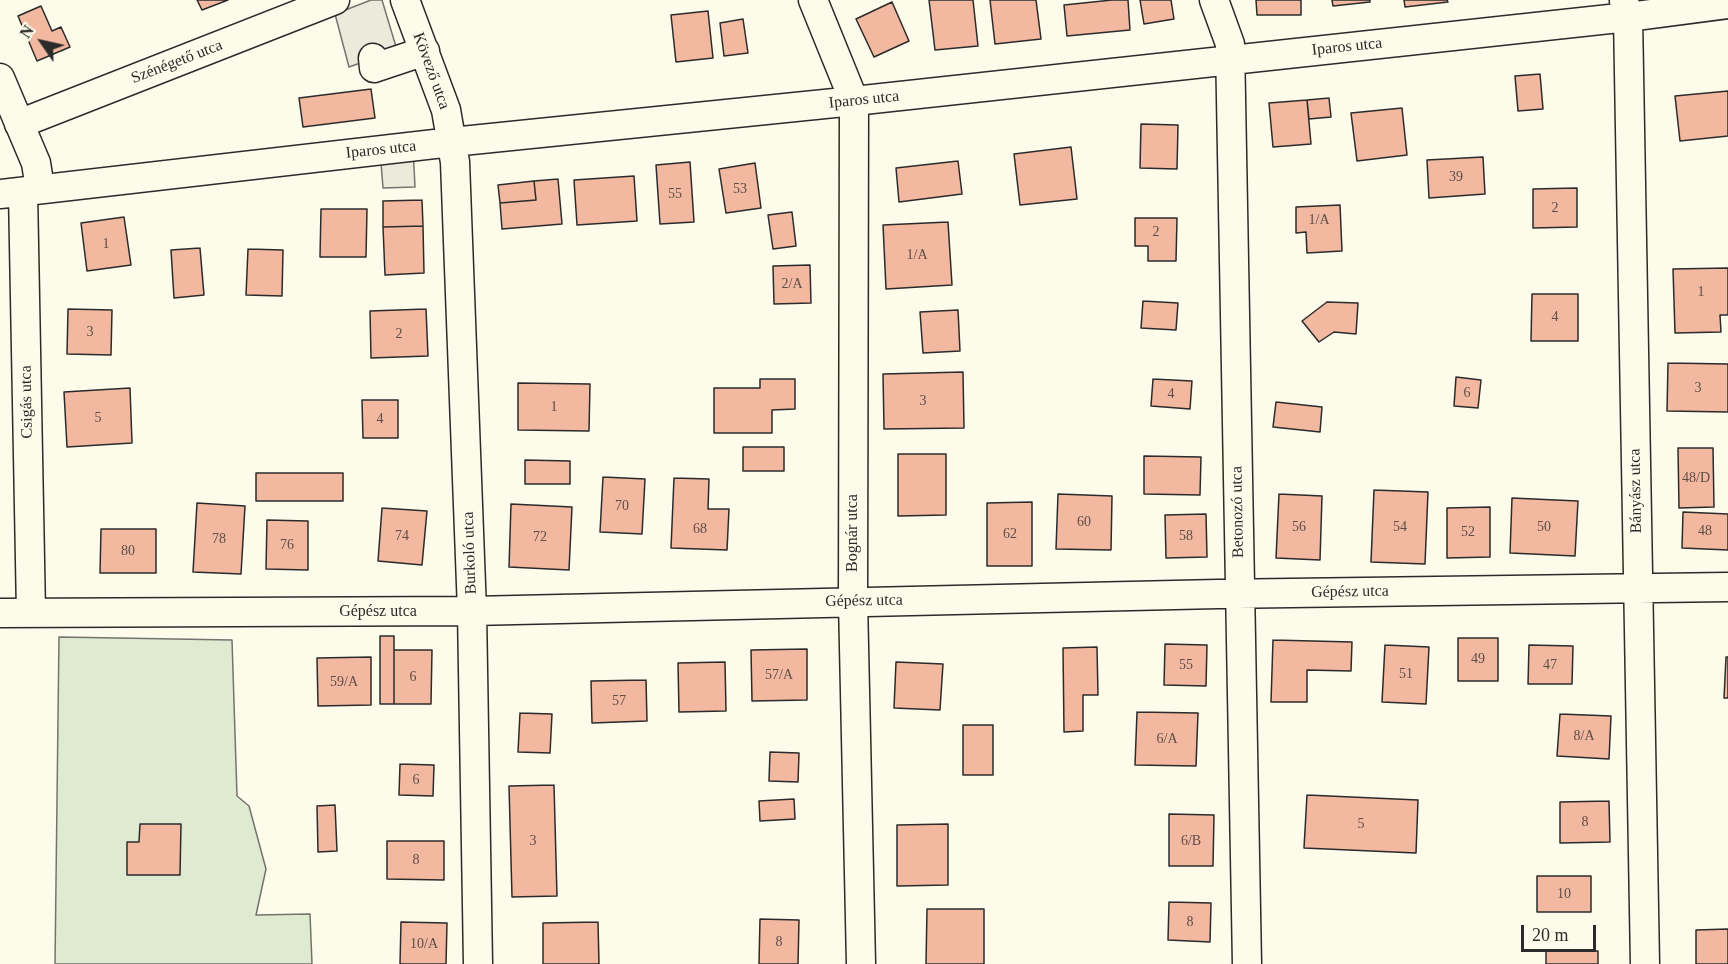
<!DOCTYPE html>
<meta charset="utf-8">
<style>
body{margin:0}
#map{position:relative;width:1728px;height:964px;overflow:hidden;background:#fdfbea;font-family:Georgia,serif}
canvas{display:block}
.north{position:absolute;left:12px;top:12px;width:60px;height:60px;-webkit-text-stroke:4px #fdfbea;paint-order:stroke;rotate:304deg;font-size:16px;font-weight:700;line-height:24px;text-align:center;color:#2b2b2b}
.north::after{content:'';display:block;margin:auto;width:21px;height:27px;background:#2b2b2b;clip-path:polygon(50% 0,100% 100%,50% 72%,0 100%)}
.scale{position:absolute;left:1521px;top:925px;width:75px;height:27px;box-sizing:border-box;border:3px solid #2b2b2b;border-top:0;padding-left:8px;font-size:18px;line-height:21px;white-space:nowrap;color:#2b2b2b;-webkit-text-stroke:4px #fdfbea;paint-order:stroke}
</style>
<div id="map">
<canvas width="1728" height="964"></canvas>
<div class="north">N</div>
<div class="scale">20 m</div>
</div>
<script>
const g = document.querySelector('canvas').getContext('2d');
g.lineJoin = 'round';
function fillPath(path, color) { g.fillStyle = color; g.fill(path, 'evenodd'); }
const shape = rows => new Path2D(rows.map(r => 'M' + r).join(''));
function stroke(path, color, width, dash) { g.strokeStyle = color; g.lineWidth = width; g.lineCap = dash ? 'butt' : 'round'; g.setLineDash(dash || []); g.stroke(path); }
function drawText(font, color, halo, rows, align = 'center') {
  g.font = font + ' Georgia,serif'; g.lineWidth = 4.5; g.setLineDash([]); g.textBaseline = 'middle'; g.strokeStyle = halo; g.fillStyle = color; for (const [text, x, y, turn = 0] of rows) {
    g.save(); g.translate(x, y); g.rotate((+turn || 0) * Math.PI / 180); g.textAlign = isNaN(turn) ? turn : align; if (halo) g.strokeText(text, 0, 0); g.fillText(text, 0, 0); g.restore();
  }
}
const green = shape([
 [59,637,232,640,237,796,249,806,266,869,256,915,310,914,312,964,55,964,59,637]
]);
fillPath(green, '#deebd1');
stroke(green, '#74746e', 1.5);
const parking = shape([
 [371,0,382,0,397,50,349,67,335,14,371,0],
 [413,147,415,187,383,188,380,150,413,147]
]);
fillPath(parking, '#eceadb');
stroke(parking, '#74746e', 1.5);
const building = shape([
 [197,0,228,0,202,10,197,0],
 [929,0,973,0,978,46,935,50,929,0],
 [990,0,1036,0,1041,39,995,44,990,0],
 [1112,0,1128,0,1130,30,1067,36,1064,5,1112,0],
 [1140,0,1171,0,1174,19,1144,24,1140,0],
 [1256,0,1301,0,1301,15,1257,15,1256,0],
 [1332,0,1370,0,1370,2,1333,6,1332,0],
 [1404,0,1447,0,1448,2,1405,7,1404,0],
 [892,2,909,41,874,57,856,19,892,2],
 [41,6,52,31,61,27,70,47,37,61,18,16,41,6],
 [708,11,713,58,676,62,671,15,708,11],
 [743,19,748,53,724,56,720,23,743,19],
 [1540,74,1543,109,1518,111,1515,76,1540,74],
 [371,89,375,118,303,127,299,98,371,89],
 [1728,91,1728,136,1680,141,1675,96,1728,91],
 [1329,98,1331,117,1309,119,1307,100,1329,98],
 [1307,100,1311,144,1273,147,1269,103,1307,100],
 [1402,108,1407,155,1357,161,1351,113,1402,108],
 [1141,124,1178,125,1177,169,1140,168,1141,124],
 [1071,147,1077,199,1020,205,1014,154,1071,147],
 [1483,157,1485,194,1429,198,1427,160,1483,157],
 [958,161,962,194,899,202,896,168,958,161],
 [690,162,694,222,660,224,656,165,690,162],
 [755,163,761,208,726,213,719,169,755,163],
 [634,176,637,221,577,225,574,180,634,176],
 [558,179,562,224,502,229,500,203,536,200,534,181,558,179],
 [534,181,536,200,500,203,498,185,534,181],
 [1577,188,1577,227,1533,228,1533,189,1577,188],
 [422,200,423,226,383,227,383,201,422,200],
 [1340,205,1342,251,1307,253,1306,232,1296,233,1296,207,1340,205],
 [321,209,367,209,366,257,320,257,321,209],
 [792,212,796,246,773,249,768,215,792,212],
 [124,217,131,265,87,271,81,223,124,217],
 [1135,218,1177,218,1176,261,1148,261,1148,246,1135,246,1135,218],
 [948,222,952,285,886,289,883,225,948,222],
 [423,226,424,273,385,275,383,227,423,226],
 [200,248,204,295,174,298,171,250,200,248],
 [248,249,283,250,282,296,246,295,248,249],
 [810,265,811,303,774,304,773,266,810,265],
 [1728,268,1728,315,1720,315,1721,332,1675,333,1673,269,1728,268],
 [1532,294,1578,294,1578,341,1531,341,1532,294],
 [1143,301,1178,303,1176,330,1141,328,1143,301],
 [1327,302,1358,303,1356,334,1334,332,1319,342,1302,321,1327,302],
 [68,309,112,310,111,355,67,354,68,309],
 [426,309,428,356,371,358,370,311,426,309],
 [958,310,960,351,923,353,920,312,958,310],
 [1668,363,1728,364,1728,412,1667,411,1668,363],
 [963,372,964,428,884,429,883,374,963,372],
 [1456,377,1481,380,1478,408,1454,406,1456,377],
 [760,379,795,379,795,409,772,410,772,433,714,433,714,388,760,388,760,379],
 [1153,379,1192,381,1190,409,1151,406,1153,379],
 [518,383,590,384,589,431,518,430,518,383],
 [130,388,132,443,67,447,64,392,130,388],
 [362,400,398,400,398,438,363,438,362,400],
 [1276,402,1322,407,1320,432,1273,427,1276,402],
 [743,447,784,447,784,471,743,471,743,447],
 [1678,448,1713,448,1714,507,1679,508,1678,448],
 [898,454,946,454,946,515,898,516,898,454],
 [1144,456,1201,457,1200,495,1144,494,1144,456],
 [525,460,570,461,570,484,525,484,525,460],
 [256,473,343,473,343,501,256,501,256,473],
 [603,477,645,479,642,534,600,532,603,477],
 [674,478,709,479,708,509,729,509,727,550,671,548,674,478],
 [1374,490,1428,492,1425,564,1371,562,1374,490],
 [1058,494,1112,496,1111,550,1056,549,1058,494],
 [1279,494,1322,496,1320,560,1276,558,1279,494],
 [1512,498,1578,501,1575,556,1510,553,1512,498],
 [1032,502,1032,566,987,566,987,503,1032,502],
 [197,503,245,506,241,574,193,572,197,503],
 [511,504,572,507,569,570,509,567,511,504],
 [1490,507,1490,557,1447,558,1447,508,1490,507],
 [382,508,427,511,422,565,378,561,382,508],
 [1683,512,1728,514,1728,550,1682,548,1683,512],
 [1206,514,1207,557,1166,558,1165,515,1206,514],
 [267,520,308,521,308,570,266,569,267,520],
 [101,529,156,529,156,573,100,573,101,529],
 [380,636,394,636,394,704,380,704,380,636],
 [1458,638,1498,638,1498,681,1458,681,1458,638],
 [1273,640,1352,642,1351,671,1307,670,1307,702,1271,702,1273,640],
 [1165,644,1207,645,1206,686,1164,685,1165,644],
 [1385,645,1429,647,1426,704,1382,702,1385,645],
 [1529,645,1573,646,1572,684,1528,684,1529,645],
 [1097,647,1098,695,1083,695,1083,731,1064,732,1063,648,1097,647],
 [807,649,807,700,752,701,751,650,807,649],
 [394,650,432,650,431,704,394,704,394,650],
 [371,657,371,705,318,706,317,658,371,657],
 [1726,657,1728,657,1728,698,1724,698,1726,657],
 [725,662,726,711,679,712,678,663,725,662],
 [896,662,943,664,940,710,894,708,896,662],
 [646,680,647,721,592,723,591,681,646,680],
 [1137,712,1198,713,1196,766,1135,765,1137,712],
 [520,713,552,714,550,753,518,752,520,713],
 [1560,714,1611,716,1609,759,1557,756,1560,714],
 [963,725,993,725,993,775,963,775,963,725],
 [770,752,799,753,798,782,769,781,770,752],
 [400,764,434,765,433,796,399,795,400,764],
 [554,785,557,896,512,897,509,786,554,785],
 [1307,795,1418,800,1416,853,1304,848,1307,795],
 [794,799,795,819,760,821,759,801,794,799],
 [1609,801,1610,842,1560,843,1560,802,1609,801],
 [335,805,337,851,318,852,317,806,335,805],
 [1169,814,1214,815,1213,866,1169,866,1169,814],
 [140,824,181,824,180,875,127,875,127,842,139,842,140,824],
 [948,824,948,885,897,886,897,825,948,824],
 [387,841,444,841,444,880,387,879,387,841],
 [1537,876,1591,876,1591,912,1537,912,1537,876],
 [1169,902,1211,903,1210,942,1168,940,1169,902],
 [927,909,984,909,984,964,926,964,927,909],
 [760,919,799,920,798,964,759,964,760,919],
 [401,922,447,923,446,964,400,964,401,922],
 [598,922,599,964,543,964,543,923,598,922],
 [1728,929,1728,964,1696,964,1696,930,1728,929],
 [1546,951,1598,951,1598,964,1546,964,1546,951]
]);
fillPath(building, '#f2b8a0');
stroke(building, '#2b2b2b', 1.5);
const minor = shape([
 [405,0,446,110,455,162,472,611,478,964],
 [813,0,854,101,853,601,861,964],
 [1214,0,1230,44,1247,964],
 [1624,1,1628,17,1645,964],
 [373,58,374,68,425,51],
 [0,78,36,163,40,188],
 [19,124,335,0],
 [23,192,31,613],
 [0,194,452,142,854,101,1628,17,1728,4],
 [0,613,472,611,1218,594,1728,587]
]);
stroke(minor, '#2b2b2b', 31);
stroke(minor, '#fdfbea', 28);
drawText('14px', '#5d4e48', null, [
 ["39",1456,177],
 ["53",740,189],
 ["55",675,194],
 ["2",1555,208],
 ["1/A",1319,220],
 ["2",1156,232],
 ["1",106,244],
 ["1/A",917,255],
 ["2/A",792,284],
 ["1",1701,292],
 ["4",1555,317],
 ["3",90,332],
 ["2",399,334],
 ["3",1698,388],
 ["6",1467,393],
 ["4",1171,394],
 ["3",923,401],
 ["1",554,407],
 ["5",98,418],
 ["4",380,419],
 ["48/D",1696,478],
 ["70",622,506],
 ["60",1084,522],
 ["56",1299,527],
 ["54",1400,527],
 ["50",1544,527],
 ["68",700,529],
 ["48",1705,531],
 ["52",1468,532],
 ["62",1010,534],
 ["74",402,536],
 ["58",1186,536],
 ["72",540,537],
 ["78",219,539],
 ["76",287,545],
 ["80",128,551],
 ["49",1478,659],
 ["55",1186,665],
 ["47",1550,665],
 ["51",1406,674],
 ["57/A",779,675],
 ["6",413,677],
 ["59/A",344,682],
 ["57",619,701],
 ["8/A",1584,736],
 ["6/A",1167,739],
 ["6",416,780],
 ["8",1585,822],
 ["5",1361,824],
 ["3",533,841],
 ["6/B",1191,841],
 ["8",416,860],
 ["10",1564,894],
 ["8",1190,922],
 ["8",779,942],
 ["10/A",424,944]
]);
drawText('16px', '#2b2b2b', '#fdfbea', [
 ["Iparos utca",1347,47,-6],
 ["Szénégető utca",177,62,-21],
 ["Kövező utca",431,71,70],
 ["Iparos utca",864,100,-6],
 ["Iparos utca",381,150,-6],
 ["Csigás utca",27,402,-91],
 ["Bányász utca",1636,491,-91],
 ["Betonozó utca",1238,512,-91],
 ["Bognár utca",853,533,-90],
 ["Burkoló utca",470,553,-92],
 ["Gépész utca",1350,592,-1],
 ["Gépész utca",864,601,-1],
 ["Gépész utca",378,612]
]);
</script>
